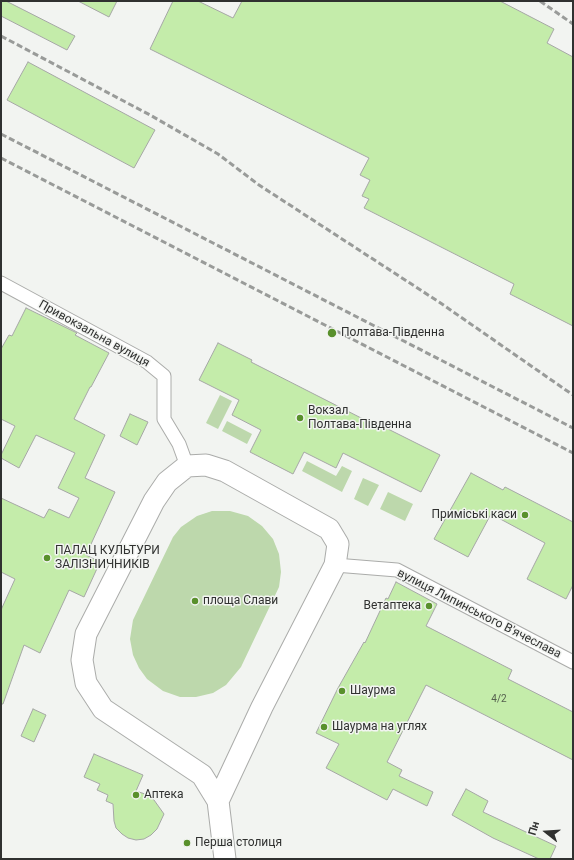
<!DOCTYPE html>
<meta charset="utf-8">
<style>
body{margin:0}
#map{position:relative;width:574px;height:860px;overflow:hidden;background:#f2f4f1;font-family:Roboto,sans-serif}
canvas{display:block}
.frame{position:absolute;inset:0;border:2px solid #303130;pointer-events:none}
.north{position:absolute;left:526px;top:812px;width:40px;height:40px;-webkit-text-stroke:3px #f2f4f1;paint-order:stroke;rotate:287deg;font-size:11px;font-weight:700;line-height:16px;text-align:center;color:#303130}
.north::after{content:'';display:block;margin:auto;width:14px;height:18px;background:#303130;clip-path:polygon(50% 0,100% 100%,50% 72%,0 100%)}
</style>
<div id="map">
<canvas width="574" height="860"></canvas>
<div class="frame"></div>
<div class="north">Пн</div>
</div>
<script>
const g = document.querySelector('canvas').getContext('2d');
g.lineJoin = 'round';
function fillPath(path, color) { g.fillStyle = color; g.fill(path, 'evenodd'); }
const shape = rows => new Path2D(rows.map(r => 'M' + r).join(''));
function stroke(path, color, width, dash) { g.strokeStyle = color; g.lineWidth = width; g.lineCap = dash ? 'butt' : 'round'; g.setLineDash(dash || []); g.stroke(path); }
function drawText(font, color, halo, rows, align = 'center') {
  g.font = font + ' Roboto,sans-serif'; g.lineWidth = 3; g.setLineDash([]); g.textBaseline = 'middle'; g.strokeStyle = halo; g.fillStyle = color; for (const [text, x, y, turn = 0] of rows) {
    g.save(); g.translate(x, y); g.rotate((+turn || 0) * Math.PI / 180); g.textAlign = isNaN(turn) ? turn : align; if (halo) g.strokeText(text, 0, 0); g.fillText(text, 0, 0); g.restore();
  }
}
fillPath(shape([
 [220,395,232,401,218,429,206,423],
 [227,421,252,434,247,444,222,431],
 [307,461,336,476,342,466,352,471,342,492,302,471],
 [363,478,379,485,368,506,354,499],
 [388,492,413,504,405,521,380,509],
 [212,511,230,511,248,516,262,526,273,539,279,554,281,572,279,587,241,667,226,685,213,693,196,697,180,697,163,691,147,679,139,668,133,655,130,639,133,620,173,537,181,527,197,516]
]), '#bdd8ac');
const building = shape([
 [1,1,6,1,75,36,67,50,1,16,1,1],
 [78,1,117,1,109,17,78,1],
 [173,1,198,1,233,18,242,1,500,1,554,29,547,43,573,57,573,326,510,294,514,284,364,208,369,199,362,196,370,180,360,175,369,158,150,49,173,1],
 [28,62,155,130,134,168,7,100,28,62],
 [26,308,77,333,75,335,109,353,91,387,90,387,74,419,105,435,85,478,115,492,86,555,100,562,84,597,69,590,40,653,24,645,3,704,1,704,1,610,15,579,1,572,1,498,44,518,49,509,69,518,79,498,58,488,75,453,36,435,19,468,1,458,1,455,15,426,1,419,1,349,9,335,12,336,26,308],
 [218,343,252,360,251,362,308,391,371,423,372,421,440,455,421,492,343,453,336,468,304,452,293,474,250,452,261,430,232,415,239,400,199,380,218,343],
 [130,414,148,422,137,445,120,436,130,414],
 [471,473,503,490,505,487,573,522,573,585,566,599,527,579,545,543,491,514,468,557,434,539,471,473],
 [396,582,437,604,426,626,512,670,508,679,573,712,573,760,426,685,387,762,402,770,399,776,433,792,427,806,393,789,387,800,326,768,339,744,316,733,338,688,364,642,365,643,386,598,388,599,396,582],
 [33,709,46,715,34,742,21,736,33,709],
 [94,754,143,775,136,791,148,795,154,800,164,814,157,829,151,835,144,839,136,840,128,838,122,834,116,828,114,821,113,804,106,801,108,795,97,790,100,784,84,777,94,754],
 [466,789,488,801,483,812,556,846,550,859,539,859,493,838,452,815,466,789]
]);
fillPath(building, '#c4ecaa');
stroke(building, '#a5a7a5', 1);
const street = shape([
 [1,283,147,362,164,376,164,419,179,444,187,466],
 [335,565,397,570,573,662]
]);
const primary = shape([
 [218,801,262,707,335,565,338,544,329,529,225,471,206,465,187,466,167,482,154,501,86,634,82,660,86,683,103,709,202,775,218,801,225,859]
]);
stroke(street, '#abacaa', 15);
stroke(primary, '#abacaa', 23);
stroke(street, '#fff', 13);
stroke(primary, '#fff', 21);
stroke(shape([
 [540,1,573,24],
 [1,36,150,115,218,154,259,185,439,302,573,395],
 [1,134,573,428],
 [1,158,573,453]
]), '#999b99', 3, [6, 3]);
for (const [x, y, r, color] of [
 [332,333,5,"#59902c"],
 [300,418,4,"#59902c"],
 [525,515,4,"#59902c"],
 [47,558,4,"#59902c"],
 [195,601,4,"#59902c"],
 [429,606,4,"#59902c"],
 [342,691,4,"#59902c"],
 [324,727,4,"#59902c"],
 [136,795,4,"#59902c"],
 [187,843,4,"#59902c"]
]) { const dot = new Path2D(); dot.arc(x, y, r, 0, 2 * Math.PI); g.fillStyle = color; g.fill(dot); stroke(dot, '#f2f4f1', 1.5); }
drawText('10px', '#55604e', null, [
 ["4/2",499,699]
]);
drawText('12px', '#303130', '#f2f4f1', [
 ["Полтава-Південна",341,333],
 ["Вокзал",308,411],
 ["Полтава-Південна",308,425],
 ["Приміські каси",517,515,"right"],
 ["ПАЛАЦ КУЛЬТУРИ",55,551],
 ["ЗАЛIЗНИЧНИКIВ",55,565],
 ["площа Слави",203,601],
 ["Ветаптека",421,606,"right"],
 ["Шаурма",350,691],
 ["Шаурма на углях",332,727],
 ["Аптека",144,795],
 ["Перша столиця",195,843]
], 'left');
drawText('12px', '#303130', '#f2f4f1', [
 ["Привокзальна вулиця",94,334,29],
 ["вулиця Липинського В'ячеслава",479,614,27]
]);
</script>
